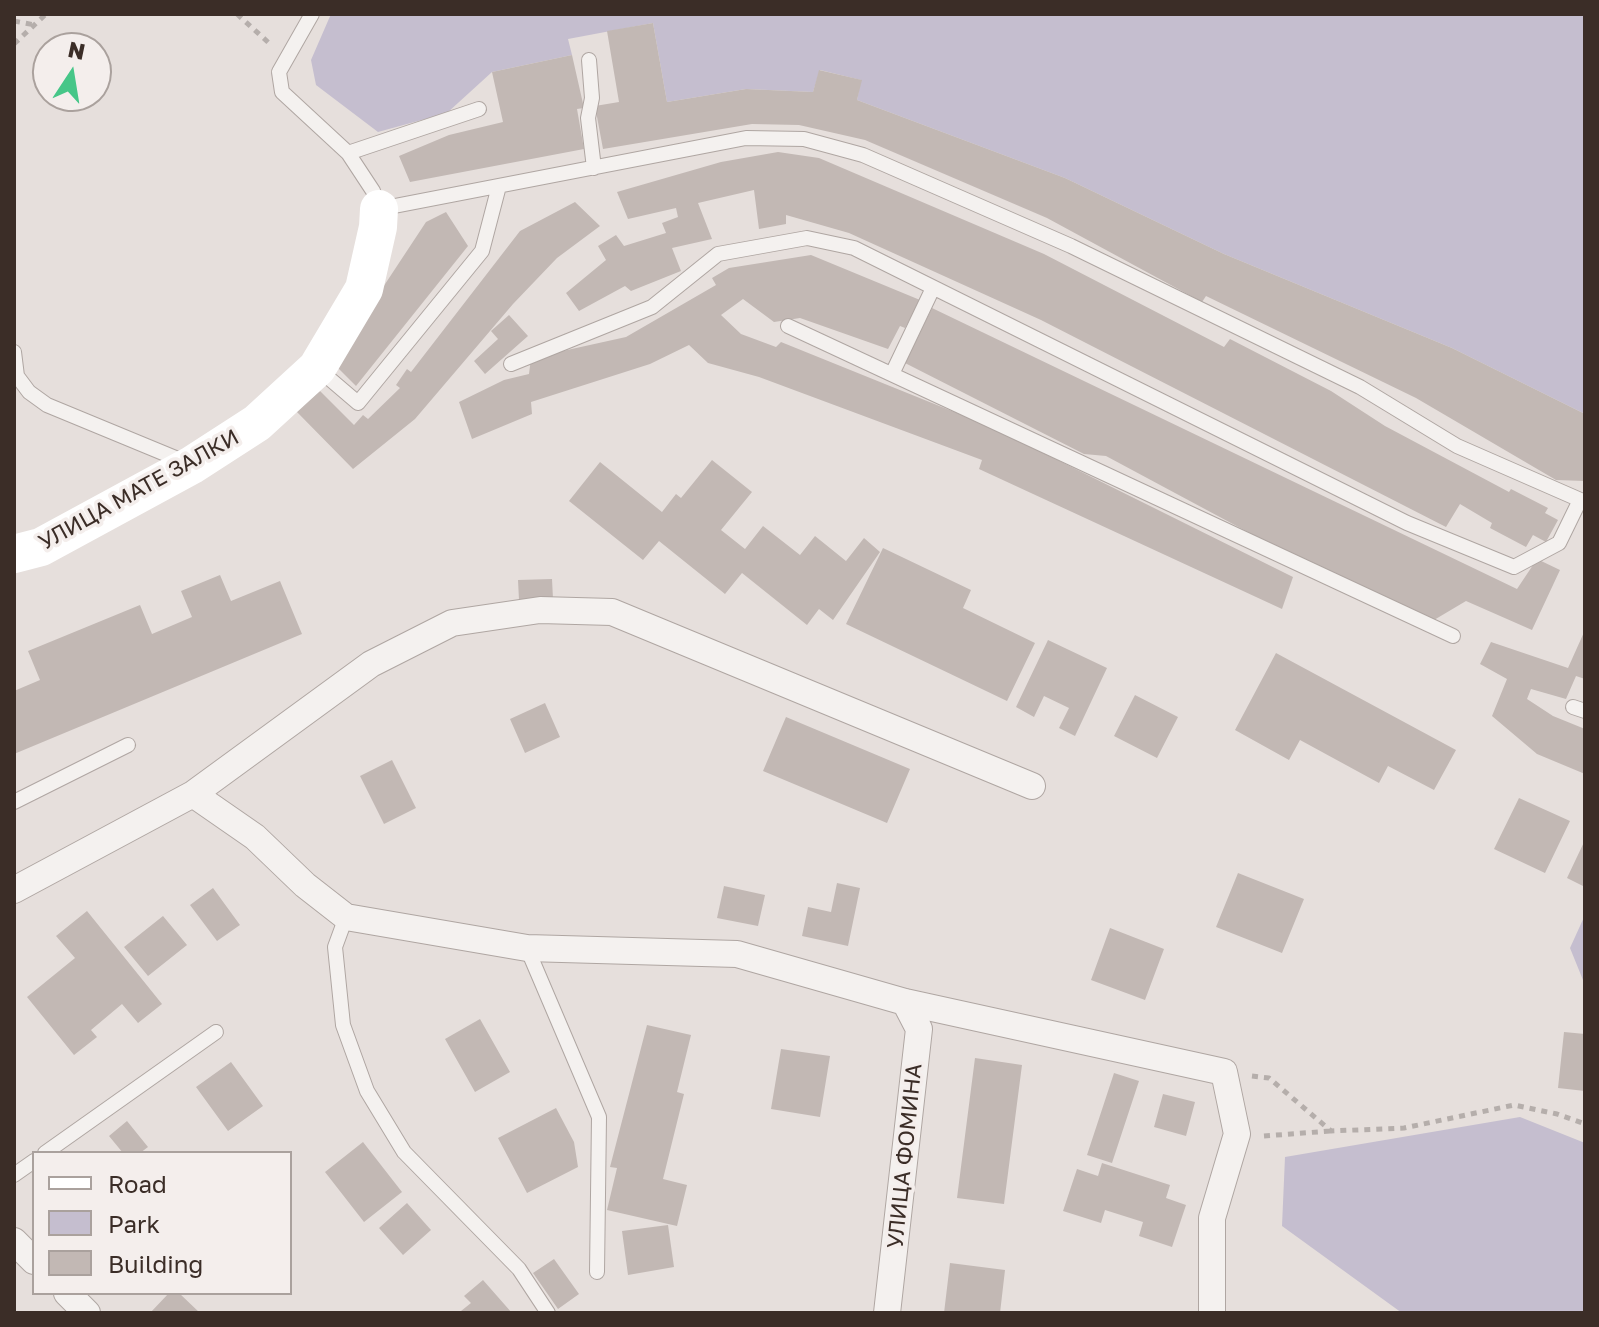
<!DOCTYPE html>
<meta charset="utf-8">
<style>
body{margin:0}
#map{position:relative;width:1599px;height:1327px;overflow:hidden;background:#e6dfdc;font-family:"Golos Text",sans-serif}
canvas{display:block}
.frame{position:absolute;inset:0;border:16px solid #3b2d27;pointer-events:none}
.legend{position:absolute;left:32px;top:1151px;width:260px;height:144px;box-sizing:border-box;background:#f4eeec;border:2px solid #aaa19d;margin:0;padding:10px 14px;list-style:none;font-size:24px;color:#3b2d27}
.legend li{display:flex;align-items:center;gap:16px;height:40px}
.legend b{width:40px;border:2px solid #aaa19d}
.north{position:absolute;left:32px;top:32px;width:80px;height:80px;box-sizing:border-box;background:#f4eeec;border:2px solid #aaa19d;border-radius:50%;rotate:12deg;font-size:22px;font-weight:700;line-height:32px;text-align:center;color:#3b2d27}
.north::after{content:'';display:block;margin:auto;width:28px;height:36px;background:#46c688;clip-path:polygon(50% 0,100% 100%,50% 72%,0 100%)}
</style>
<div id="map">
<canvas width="1599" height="1327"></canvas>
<div class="frame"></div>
<ul class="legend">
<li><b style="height:10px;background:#fff"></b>Road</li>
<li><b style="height:22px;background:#c5becf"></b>Park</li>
<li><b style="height:22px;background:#c2b8b4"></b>Building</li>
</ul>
<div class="north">N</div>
</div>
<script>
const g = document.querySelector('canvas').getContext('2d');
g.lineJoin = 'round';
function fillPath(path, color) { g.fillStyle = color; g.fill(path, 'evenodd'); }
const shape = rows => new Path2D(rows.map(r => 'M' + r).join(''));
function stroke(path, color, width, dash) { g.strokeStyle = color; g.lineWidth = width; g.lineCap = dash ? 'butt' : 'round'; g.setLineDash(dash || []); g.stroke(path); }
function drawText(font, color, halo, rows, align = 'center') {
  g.font = font + ' "Golos Text",sans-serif'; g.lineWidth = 7; g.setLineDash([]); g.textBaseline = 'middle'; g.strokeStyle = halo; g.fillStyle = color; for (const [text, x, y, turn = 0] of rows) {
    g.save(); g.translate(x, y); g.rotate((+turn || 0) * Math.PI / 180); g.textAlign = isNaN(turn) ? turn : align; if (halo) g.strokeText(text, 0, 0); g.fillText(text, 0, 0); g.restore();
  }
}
fillPath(shape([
 [331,14,1585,14,1585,414,1452,348,1224,254,1065,178,857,100,861,80,820,70,813,92,746,89,667,102,653,23,568,39,572,55,492,72,447,113,378,132,316,85,311,60],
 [1585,915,1585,985,1570,948],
 [1520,1117,1585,1143,1585,1313,1402,1313,1282,1226,1285,1157]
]), '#c5becf');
fillPath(shape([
 [653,23,667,102,746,89,813,92,819,70,862,80,857,100,1065,178,1224,254,1452,348,1585,414,1585,481,1556,480,1416,398,1206,296,1202,302,1047,218,865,140,799,125,752,124,603,149,595,106,619,102,607,31],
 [572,55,584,108,577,109,584,149,410,182,399,156,449,135,503,122,492,72],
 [778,152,819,158,1044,254,1224,347,1230,339,1331,391,1385,426,1509,492,1511,489,1548,508,1545,513,1558,520,1546,542,1533,535,1526,547,1490,528,1492,523,1460,504,1446,527,1041,320,849,233,786,215,786,224,759,229,754,190,698,203,712,239,672,248,681,271,631,291,625,286,579,311,566,293,606,260,598,246,616,235,624,246,666,233,662,223,678,217,676,208,628,219,617,192,721,162],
 [575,202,600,226,557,258,513,304,415,419,353,469,296,411,320,391,354,425,363,415,368,419,400,388,396,385,407,369,411,372,520,231],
 [446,212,468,246,356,386,333,363,426,222],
 [811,255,920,300,905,328,900,326,888,349,800,318,774,322,743,299,721,315,741,334,776,347,781,342,989,426,1293,577,1282,609,979,469,982,460,759,377,708,363,689,345,650,364,531,402,532,414,472,439,459,402,504,380,529,374,531,358,626,337,716,285,712,278,729,268],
 [932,308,1517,589,1537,559,1560,570,1532,630,1466,601,1434,620,1313,567,1106,456,1084,454,905,363],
 [509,315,528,336,485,374,474,361,498,339,491,331],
 [712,460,752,492,721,530,745,549,763,526,800,555,815,536,846,561,864,538,880,552,833,620,819,609,807,625,742,573,725,594,659,541,643,560,569,501,600,462,662,512,676,494,681,498],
 [883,548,971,590,963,608,1035,643,1007,701,846,624],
 [220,575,231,601,280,581,302,634,14,754,14,691,40,680,28,651,140,605,152,634,192,617,181,591],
 [552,579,553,599,519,600,518,580],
 [1585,630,1585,679,1576,676,1566,699,1531,689,1527,699,1553,716,1585,729,1585,774,1537,754,1492,716,1507,679,1480,664,1491,642,1568,668],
 [1048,640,1107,668,1075,736,1059,728,1069,708,1044,696,1034,717,1016,707],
 [1276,653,1456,750,1434,790,1388,766,1379,783,1300,740,1289,760,1235,730],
 [1135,695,1178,717,1157,758,1114,736],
 [545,703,560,737,525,753,510,719],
 [786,717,910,769,887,823,763,771],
 [392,760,416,808,384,824,360,776],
 [1519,798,1570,821,1545,873,1494,849],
 [1585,840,1585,887,1567,878],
 [1238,873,1304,899,1282,953,1216,927],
 [837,883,860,888,848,946,802,936,808,907,831,912],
 [724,886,765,895,758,926,717,918],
 [213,888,240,925,217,941,190,905],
 [87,911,162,1004,138,1023,122,1004,91,1030,97,1037,74,1055,27,997,75,958,56,936],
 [163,916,187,945,148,976,124,947],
 [1110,928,1164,949,1145,1000,1091,980],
 [480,1019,510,1072,475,1092,445,1039],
 [647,1025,691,1035,677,1092,684,1094,663,1179,687,1185,677,1226,607,1210,617,1168,610,1167],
 [1564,1032,1585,1034,1585,1091,1558,1088],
 [781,1049,830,1056,820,1117,771,1109],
 [975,1058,1022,1065,1004,1204,957,1198],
 [231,1062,263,1106,228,1131,196,1087],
 [1114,1073,1139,1081,1112,1163,1087,1155],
 [1163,1094,1195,1102,1186,1136,1154,1127],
 [556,1108,574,1142,578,1167,527,1193,498,1138],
 [127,1121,148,1147,140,1153,123,1153,109,1136],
 [363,1142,402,1192,364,1222,325,1172],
 [1102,1163,1170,1185,1166,1198,1186,1205,1172,1247,1139,1236,1143,1222,1105,1210,1101,1223,1063,1211,1077,1169,1098,1176],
 [407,1203,431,1230,403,1255,379,1228],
 [668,1225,674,1267,628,1275,622,1231],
 [554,1259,579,1294,558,1309,533,1273],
 [950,1263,1005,1270,1000,1313,944,1313],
 [483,1280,512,1313,463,1313,461,1311,471,1303,464,1296],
 [169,1293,179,1293,200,1313,150,1313]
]), '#c2b8b4');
const lane = shape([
 [312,14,279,72,282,92,348,153,373,191,379,209,746,138,804,139,863,155,1071,246,1360,387,1457,446,1585,502],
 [589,60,592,98,588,118,594,168],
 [348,153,479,109],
 [788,326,1453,636],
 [14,352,17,376,29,392,47,405,185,462],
 [511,364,652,307,718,254,807,238,854,248,1407,523,1514,567,1559,543,1580,500],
 [317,368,358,403,482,251,499,186],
 [892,374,933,288],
 [1573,707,1585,711],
 [14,802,128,745],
 [346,917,335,947,343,1025,367,1091,404,1152,519,1269,548,1313],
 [527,948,599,1117,597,1272],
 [45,1153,216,1032],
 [14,1175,34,1161]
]);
const street = shape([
 [193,794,255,837,305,885,346,917,527,948,737,954,905,1002,1224,1072,1237,1134,1212,1218,1212,1313],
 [14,890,193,794,371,664,452,623,540,610,612,612,1032,786],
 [14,1241,34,1261],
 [67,1293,87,1313],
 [887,1313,919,1029,905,1002]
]);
stroke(lane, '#afa6a2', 16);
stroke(street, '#afa6a2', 28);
stroke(shape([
 [237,14,270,44],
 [14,21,35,25],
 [14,44,46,14],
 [1252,1076,1269,1078,1331,1131,1404,1128,1514,1105,1557,1114,1585,1124],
 [1264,1136,1330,1131]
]), '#b5aeab', 5, [6, 6]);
stroke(lane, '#f4f1ef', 14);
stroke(street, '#f4f1ef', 26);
stroke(shape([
 [14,554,41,547,192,465,257,423,317,368,364,289,378,227,379,209]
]), '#fff', 38);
drawText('22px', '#3b2d27', '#f4eeec', [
 ["УЛИЦА МАТЕ ЗАЛКИ",139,490,-29],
 ["УЛИЦА ФОМИНА",905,1156,-84]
]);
</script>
